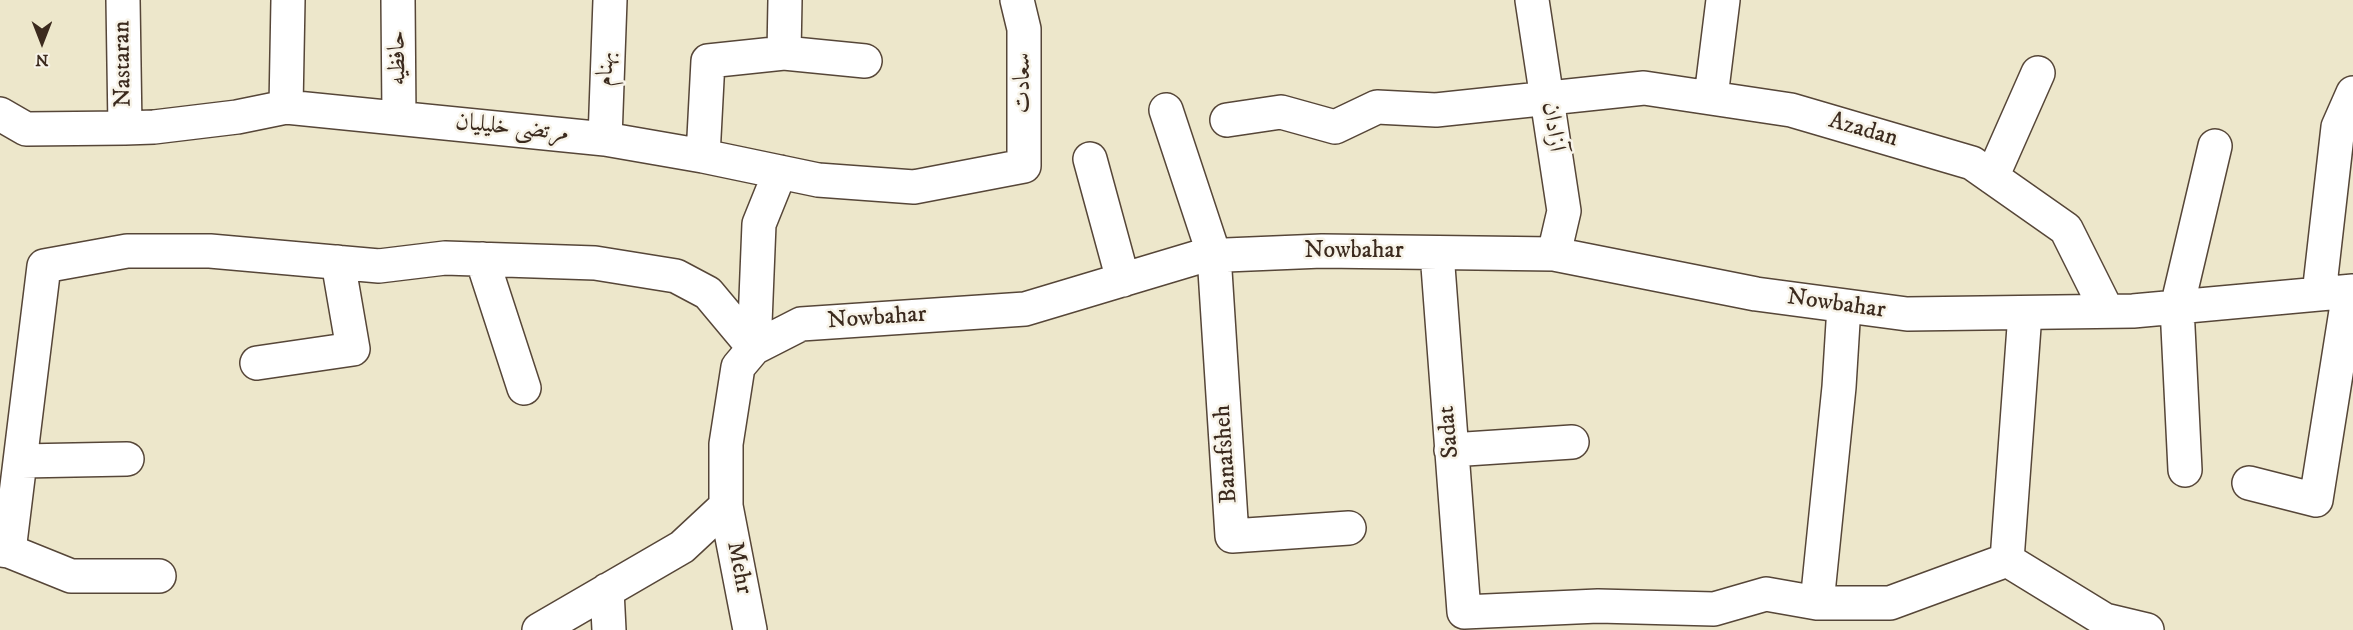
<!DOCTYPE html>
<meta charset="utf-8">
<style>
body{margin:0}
#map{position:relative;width:2353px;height:630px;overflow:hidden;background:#ede7cb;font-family:"IM FELL DW Pica",serif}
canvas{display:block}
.north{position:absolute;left:12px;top:12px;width:60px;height:60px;-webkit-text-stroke:4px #f7f3e8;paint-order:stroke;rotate:180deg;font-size:16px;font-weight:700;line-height:24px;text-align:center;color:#3b2a1e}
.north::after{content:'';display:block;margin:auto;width:21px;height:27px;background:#3b2a1e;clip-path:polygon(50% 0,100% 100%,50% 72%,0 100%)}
</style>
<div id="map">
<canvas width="2353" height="630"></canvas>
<div class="north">N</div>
</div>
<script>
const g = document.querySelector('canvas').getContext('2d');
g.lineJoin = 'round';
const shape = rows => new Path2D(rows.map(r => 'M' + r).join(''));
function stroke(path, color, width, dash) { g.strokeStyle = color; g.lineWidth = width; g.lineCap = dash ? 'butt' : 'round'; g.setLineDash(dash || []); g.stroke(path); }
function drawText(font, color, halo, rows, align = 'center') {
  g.font = font + ' "IM FELL DW Pica",Amiri,serif'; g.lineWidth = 5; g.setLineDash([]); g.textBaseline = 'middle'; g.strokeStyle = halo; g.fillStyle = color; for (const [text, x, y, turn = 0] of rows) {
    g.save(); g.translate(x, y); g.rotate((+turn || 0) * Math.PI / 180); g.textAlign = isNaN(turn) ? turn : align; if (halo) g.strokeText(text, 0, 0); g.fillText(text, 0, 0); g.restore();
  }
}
const minor = shape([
 [123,0,125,128],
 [398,0,399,117],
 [1532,0,1564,211,1554,254],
 [784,53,865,61],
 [1711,97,1723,0],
 [286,107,288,0],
 [1166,110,1214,255,1232,536,1349,528],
 [0,114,26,129,125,128,154,127,237,117,286,107,605,139,703,156,818,180,914,187,1024,166,1024,29,1017,0],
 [1227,120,1281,112,1335,127,1377,107,1436,110,1644,88,1791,110,1972,163,2066,229,2107,311],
 [605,139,610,0],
 [703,156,708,61,784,53,785,0],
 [1090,159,1123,280],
 [1992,177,2038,73],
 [1437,253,1464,612,1598,606,1714,609,1766,594,1817,603,1890,603,2007,560,2105,620,2147,630],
 [482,259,524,388],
 [2319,294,2338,127,2353,93],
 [754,348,759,224,780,172],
 [257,363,353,349,338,262],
 [1451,450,1572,442],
 [22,461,127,459],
 [2185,470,2177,307,2215,146],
 [2249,483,2316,500,2349,292],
 [726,506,750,630],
 [0,550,9,551,44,266,127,251,210,251,379,266,445,258,595,263,676,276,708,293,754,348],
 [9,551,71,576,159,576],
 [2007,560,2025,313],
 [607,590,609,630],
 [1817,603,1839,387,1844,306],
 [539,630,682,547,726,506,726,444,738,367,754,348,801,324,1025,309,1202,256,1322,251,1554,254,1756,294,1907,314,2133,311,2353,291]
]);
stroke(minor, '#564638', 36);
stroke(minor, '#fff', 33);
drawText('24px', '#3b2a1e', '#f7f3e8', [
 ["حافظیه",399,58,-91],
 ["Nastaran",124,64,-91],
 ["بهنام",607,69,-88],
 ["سعادت",1024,83,-90],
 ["آزادان",1552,127,82],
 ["مرتضی خلیلیان",512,129,6],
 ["Azadan",1863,131,16],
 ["Nowbahar",1354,252],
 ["Nowbahar",1836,305,8],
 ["Nowbahar",877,319,-4],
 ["Sadat",1450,432,-95],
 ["Banafsheh",1227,454,-94],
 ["Mehr",738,568,79]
]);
</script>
